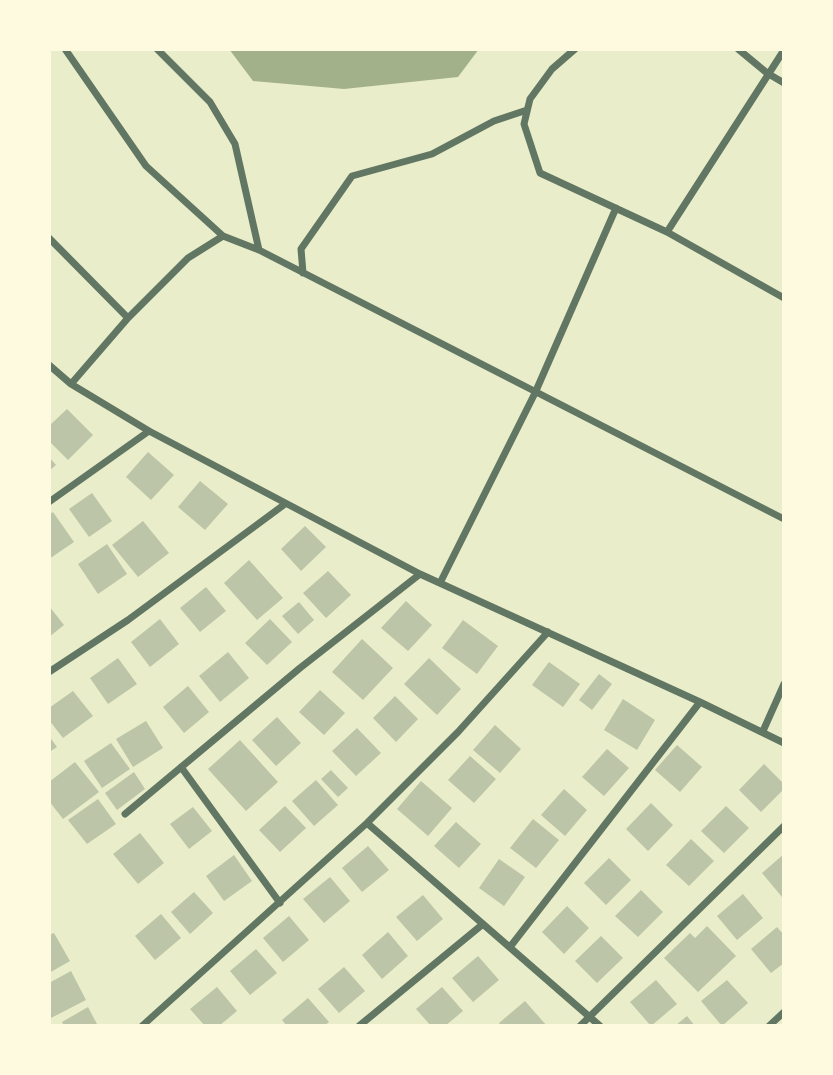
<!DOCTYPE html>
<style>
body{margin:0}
#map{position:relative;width:833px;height:1075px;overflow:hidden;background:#e9edc9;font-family:"PT Sans Narrow",sans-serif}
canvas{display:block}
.frame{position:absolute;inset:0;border:51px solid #fefae0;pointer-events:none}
</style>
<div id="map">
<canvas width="833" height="1075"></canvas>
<div class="frame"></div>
</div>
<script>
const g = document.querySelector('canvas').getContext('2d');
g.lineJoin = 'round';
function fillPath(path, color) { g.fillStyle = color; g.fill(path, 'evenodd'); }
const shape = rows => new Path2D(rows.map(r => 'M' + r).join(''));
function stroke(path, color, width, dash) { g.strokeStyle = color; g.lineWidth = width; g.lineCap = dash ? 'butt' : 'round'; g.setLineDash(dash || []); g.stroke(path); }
fillPath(shape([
 [229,49,479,49,458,77,344,89,253,81]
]), '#a3b18a');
fillPath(shape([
 [67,409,93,435,68,460,49,441,49,426],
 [148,452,174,475,151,500,126,477],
 [49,457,56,465,49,471],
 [200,481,228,504,205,530,178,507],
 [92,493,112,521,89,537,69,509],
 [53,512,74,542,49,559,49,515],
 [143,521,169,553,138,577,112,545],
 [305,526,326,547,301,571,281,549],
 [107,544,127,574,98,594,78,564],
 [249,560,283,598,257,620,224,583],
 [328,571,351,595,326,618,303,593],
 [206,587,226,611,200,632,180,608],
 [406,601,432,625,408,651,381,628],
 [299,602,314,620,298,634,282,616],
 [49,606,64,625,49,637],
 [160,619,179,644,150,667,131,642],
 [270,619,292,642,267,665,245,643],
 [463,620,498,646,477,674,442,648],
 [362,639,393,668,363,700,332,672],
 [228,652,249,678,220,702,199,676],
 [118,658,137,684,108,704,90,678],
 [429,658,461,689,437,715,404,684],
 [549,662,580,684,563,707,532,685],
 [599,674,612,684,592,710,579,700],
 [188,686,209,712,184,733,163,707],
 [320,690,345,713,324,735,299,712],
 [73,691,93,716,63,738,49,720,49,708],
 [395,696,418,719,396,742,373,718],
 [623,699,655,720,637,750,604,730],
 [277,717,301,743,276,766,252,740],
 [146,721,163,748,133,767,116,739],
 [495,725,521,749,500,773,473,750],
 [357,728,381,753,356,776,332,751],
 [49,736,57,747,49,752],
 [240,740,278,782,246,811,208,769],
 [111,743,130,769,102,788,84,761],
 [677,745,702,767,680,792,655,770],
 [607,749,629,768,604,796,582,777],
 [470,756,496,779,474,803,448,780],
 [75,762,99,792,63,819,49,801,49,782],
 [764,764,784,784,784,789,761,812,739,790],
 [331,770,348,788,338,797,321,779],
 [134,772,145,789,117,810,105,793],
 [316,780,338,805,314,826,292,801],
 [421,781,452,808,428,836,397,809],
 [564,789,587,810,565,836,541,815],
 [98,799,116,824,87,844,68,820],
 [651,803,673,825,648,851,626,829],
 [285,806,306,828,280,852,259,830],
 [726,806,749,828,724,853,701,831],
 [193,807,212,831,189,849,170,824],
 [533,819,559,840,536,868,510,848],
 [456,822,481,844,459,868,434,846],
 [140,833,164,863,138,884,113,854],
 [691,839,714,861,689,886,666,865],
 [368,846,389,870,362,892,342,868],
 [784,854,784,895,782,897,762,873],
 [234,855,252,881,224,901,206,876],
 [609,858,631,880,606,905,584,883],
 [499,859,525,877,504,906,479,888],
 [330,877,350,901,324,923,303,899],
 [641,890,663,912,638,937,615,916],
 [194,892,213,913,190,934,171,912],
 [743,894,763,918,737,940,717,916],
 [423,895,443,919,417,941,396,917],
 [567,906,589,928,564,954,542,932],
 [161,914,181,938,155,960,135,936],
 [289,916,309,940,283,962,263,938],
 [707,926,736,956,698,992,664,958,690,933,695,938],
 [777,927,784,935,784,963,771,973,751,949],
 [388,932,408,956,382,979,362,955],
 [54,933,70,961,49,973,49,935],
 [601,936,623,958,597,983,575,961],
 [256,949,277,973,250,995,230,971],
 [478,956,499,980,473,1002,452,978],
 [344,967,365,991,339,1013,318,989],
 [71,971,86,1000,49,1019,49,983],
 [656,980,677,1004,651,1026,630,1002],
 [727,980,748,1003,722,1026,701,1001],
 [217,987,237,1011,219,1026,205,1026,190,1009],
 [442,987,463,1011,445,1026,431,1026,416,1009],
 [308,998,329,1022,324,1026,287,1026,282,1020],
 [525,1001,547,1026,502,1026,499,1023],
 [88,1007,98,1026,64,1026,62,1022],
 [687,1016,695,1026,675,1026]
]), '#bcc5a7');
stroke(shape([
 [65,49,146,166,223,236],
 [157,49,210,102,235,144,259,250],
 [575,49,552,69,530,99,524,124,540,173,667,232,784,298],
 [738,49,767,73,784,83],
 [667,232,784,50],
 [49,238,128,318],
 [303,273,301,249,352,176,432,154,494,121,527,110],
 [49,365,71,384,149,431,420,574,700,702,784,743],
 [71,384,128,318,188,258,223,236,259,250,784,519],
 [49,502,149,431],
 [440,583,535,393,616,208],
 [49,672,128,620,285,504],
 [763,731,784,684],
 [181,767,280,903],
 [125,814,300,668,420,574],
 [367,823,600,1026],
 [510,947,700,702],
 [142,1026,367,823,458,732,548,632],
 [359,1026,483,924],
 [580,1026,784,826],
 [769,1026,784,1012]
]), '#617663', 7);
</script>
